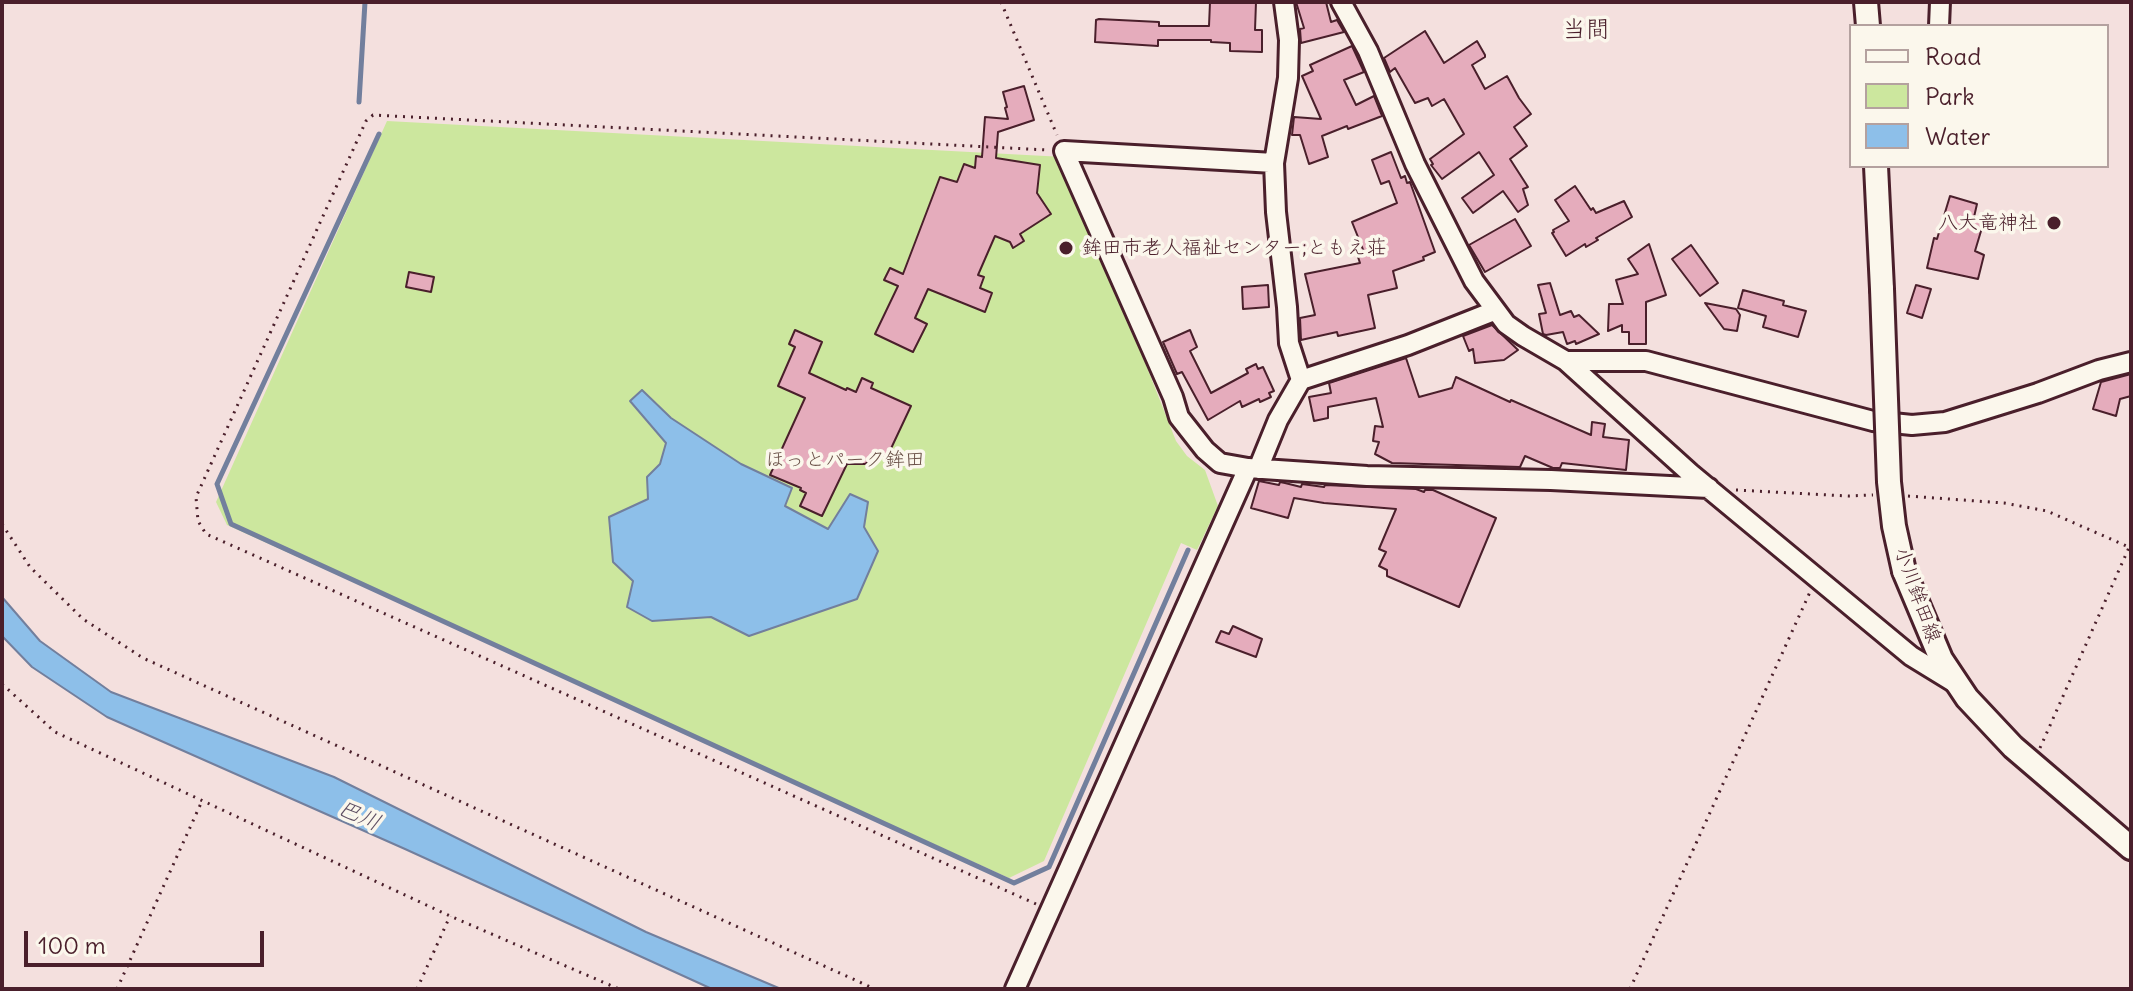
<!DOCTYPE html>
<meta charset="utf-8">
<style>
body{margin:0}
#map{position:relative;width:2133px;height:991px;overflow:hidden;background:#f4e0de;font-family:Delius,sans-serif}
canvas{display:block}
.frame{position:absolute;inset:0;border:4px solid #4a1f2b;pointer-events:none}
.legend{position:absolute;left:1849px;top:24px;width:260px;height:144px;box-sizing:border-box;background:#fbf7ec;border:2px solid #b4a19f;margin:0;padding:10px 14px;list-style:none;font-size:24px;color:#4a1f2b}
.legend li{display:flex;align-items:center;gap:16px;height:40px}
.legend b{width:40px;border:2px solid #b4a19f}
.scale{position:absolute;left:24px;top:931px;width:240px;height:36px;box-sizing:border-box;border:4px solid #4a1f2b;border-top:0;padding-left:10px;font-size:24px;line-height:28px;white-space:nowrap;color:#4a1f2b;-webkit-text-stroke:6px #fbf7ec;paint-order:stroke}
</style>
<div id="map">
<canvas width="2133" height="991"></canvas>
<div class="frame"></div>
<ul class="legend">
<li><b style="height:10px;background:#fbf7ec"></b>Road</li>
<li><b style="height:22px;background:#cce79e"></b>Park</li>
<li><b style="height:22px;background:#8dbfe9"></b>Water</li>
</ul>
<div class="scale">100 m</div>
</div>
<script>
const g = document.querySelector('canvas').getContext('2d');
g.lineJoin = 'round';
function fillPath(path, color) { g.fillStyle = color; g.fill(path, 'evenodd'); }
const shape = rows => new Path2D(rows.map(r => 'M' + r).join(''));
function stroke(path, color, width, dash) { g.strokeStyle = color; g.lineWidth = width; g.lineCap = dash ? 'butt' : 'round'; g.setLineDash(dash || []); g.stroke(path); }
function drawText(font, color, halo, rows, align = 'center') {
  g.font = font + ' Delius,"Klee One",sans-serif'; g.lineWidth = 7; g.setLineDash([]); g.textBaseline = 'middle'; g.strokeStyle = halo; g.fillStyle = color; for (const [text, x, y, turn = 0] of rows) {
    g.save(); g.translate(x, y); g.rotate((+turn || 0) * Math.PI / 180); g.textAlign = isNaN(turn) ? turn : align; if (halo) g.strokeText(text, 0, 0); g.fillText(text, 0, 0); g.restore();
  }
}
fillPath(shape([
 [387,121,1064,157,1176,441,1187,456,1205,470,1218,506,1197,550,1181,543,1044,861,1009,878,227,525,216,502]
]), '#cce79e');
const water = shape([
 [642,390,671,418,741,464,792,488,785,506,828,529,850,494,868,502,864,527,878,551,857,599,749,636,711,617,652,621,627,607,633,581,613,562,609,517,648,499,647,477,660,464,666,443,630,401,642,390],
 [2,597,40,641,111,692,334,777,646,932,781,989,712,989,405,849,107,717,32,667,2,636,2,597]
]);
fillPath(water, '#8dbfe9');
stroke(water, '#727f9d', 2);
stroke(shape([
 [359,102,365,2],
 [379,134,217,484,231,524,1014,883,1049,867,1188,550]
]), '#727f9d', 5);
const building = shape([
 [1210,2,1256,2,1255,30,1262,30,1262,52,1230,51,1230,43,1211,42,1211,40,1158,40,1158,46,1095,42,1096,20,1099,19,1159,22,1159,26,1209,26,1210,2],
 [1296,2,1326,2,1331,22,1337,20,1344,32,1301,43,1300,29,1304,28,1296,2],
 [1425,31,1444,63,1477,41,1485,55,1485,57,1472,65,1485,89,1507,76,1519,98,1531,114,1514,127,1527,146,1510,159,1528,187,1523,189,1528,205,1518,212,1503,191,1473,213,1462,198,1494,175,1479,152,1442,179,1431,165,1433,164,1430,159,1464,134,1444,99,1432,106,1428,98,1415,103,1395,68,1390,72,1384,58,1425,31],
 [1352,46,1364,72,1344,80,1356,105,1374,96,1382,116,1348,129,1347,126,1322,136,1328,157,1309,164,1300,135,1292,135,1294,117,1321,119,1302,76,1313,71,1310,65,1352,46],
 [1024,86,1034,120,998,132,996,158,1040,165,1037,193,1051,214,1020,234,1024,241,1013,248,1010,242,995,236,978,275,984,277,980,288,992,293,985,312,928,289,915,318,927,324,913,352,875,334,898,286,884,280,890,268,903,274,940,177,957,182,964,164,975,168,976,156,982,157,985,117,1008,119,1005,108,1007,107,1003,92,1024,86],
 [1391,152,1401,178,1405,176,1407,183,1410,182,1435,252,1423,257,1424,260,1393,271,1397,288,1368,295,1375,328,1338,336,1337,332,1301,340,1300,318,1315,315,1305,274,1360,263,1358,257,1362,256,1361,253,1364,252,1352,222,1397,203,1389,181,1381,184,1372,160,1391,152],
 [1575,186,1591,210,1593,208,1596,213,1624,201,1632,217,1596,238,1598,240,1586,247,1585,244,1566,256,1552,233,1554,232,1553,230,1569,221,1555,200,1575,186],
 [1950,196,1977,204,1974,217,1984,221,1975,251,1984,255,1978,279,1927,268,1934,238,1937,239,1950,196],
 [1515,219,1531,246,1485,272,1469,245,1515,219],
 [1649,244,1666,295,1646,302,1646,344,1629,344,1629,332,1622,332,1622,325,1608,331,1609,304,1623,304,1616,280,1638,274,1628,259,1649,244],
 [1691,245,1718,283,1700,296,1672,259,1691,245],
 [409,272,434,277,431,292,406,287,409,272],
 [1550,283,1560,315,1571,311,1574,317,1579,315,1599,334,1576,344,1575,341,1567,344,1563,332,1546,335,1543,334,1539,314,1546,313,1538,285,1550,283],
 [1268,285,1269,307,1243,309,1242,287,1268,285],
 [1916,285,1931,289,1922,318,1907,313,1916,285],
 [1743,290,1784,301,1783,305,1806,311,1798,337,1763,327,1766,316,1738,308,1743,290],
 [1705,303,1736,309,1740,315,1737,331,1724,329,1705,303],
 [1492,325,1518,350,1504,360,1475,363,1473,349,1469,351,1463,336,1492,325],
 [795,330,822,342,809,373,846,390,847,388,856,392,862,378,873,383,871,388,911,406,887,457,879,454,865,464,847,464,822,516,800,506,806,493,800,490,801,488,770,475,805,398,778,386,795,347,789,344,795,330],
 [1190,330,1197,347,1190,351,1211,393,1248,373,1246,369,1256,364,1258,369,1263,367,1274,391,1269,393,1271,397,1260,402,1259,399,1242,407,1240,401,1208,420,1182,372,1177,374,1163,342,1190,330],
 [1406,358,1419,397,1452,388,1456,377,1510,402,1511,400,1591,435,1592,422,1605,424,1603,437,1629,440,1626,470,1562,463,1560,468,1553,468,1525,456,1520,467,1392,463,1375,454,1379,442,1373,441,1375,426,1383,427,1376,398,1328,407,1328,418,1314,421,1309,397,1331,393,1329,383,1406,358],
 [2131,374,2131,396,2120,399,2116,416,2093,409,2101,382,2131,374],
 [1259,481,1279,485,1280,482,1285,483,1301,487,1302,484,1324,487,1325,485,1416,489,1424,492,1425,490,1433,490,1496,518,1459,607,1387,576,1387,570,1379,566,1386,552,1379,549,1396,509,1324,503,1294,498,1288,518,1251,508,1259,481],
 [1233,626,1262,639,1256,657,1216,642,1221,631,1229,634,1233,626]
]);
fillPath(building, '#e5acbc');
stroke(building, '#4a1f2b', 2);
const minor = shape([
 [1284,2,1289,40,1288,78,1274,163,1276,212,1287,307,1289,343,1301,380],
 [1341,2,1368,51,1415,164,1474,281,1506,324,1523,336,1566,361,1690,473,1911,656,1955,683],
 [1939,26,1940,2],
 [1274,163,1064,151,1173,397,1179,417,1205,450,1220,463,1248,468,1367,476,1551,480,1709,488],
 [1566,361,1646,361,1873,421,1912,425,1945,422,2038,393,2099,370,2131,362],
 [1258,469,1278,420,1301,380,1408,345,1494,311],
 [1015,989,1248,468]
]);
const major = shape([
 [1866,2,1868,26],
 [1876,166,1882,289],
 [1904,571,1941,659,1967,698,2013,747,2131,848]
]);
stroke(minor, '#4a1f2b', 24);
stroke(major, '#4a1f2b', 28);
stroke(shape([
 [1001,2,1057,135],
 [1736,490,1848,496,1873,495],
 [1908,496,2004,503,2047,511,2131,548],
 [2,524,30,567,83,619,143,658,875,989],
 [2,684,55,732,450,916,619,989],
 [2040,748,2131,543],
 [1036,904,206,534,198,521,196,497,366,121,373,115,1047,150],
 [117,989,202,801],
 [417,989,450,916],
 [1630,989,1810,592]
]), '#4a1f2b', 3, [2, 6]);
stroke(minor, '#fbf7ec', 18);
stroke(major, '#fbf7ec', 22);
const majorBridge = shape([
 [1882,289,1889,482,1894,526,1904,571]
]);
stroke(majorBridge, '#4a1f2b', 28, []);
stroke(majorBridge, '#fbf7ec', 22);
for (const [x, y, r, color] of [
 [2054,223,8,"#4a1f2b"],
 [1066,248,8,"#4a1f2b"]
]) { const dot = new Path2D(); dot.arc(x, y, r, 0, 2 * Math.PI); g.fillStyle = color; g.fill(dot); stroke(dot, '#fbf7ec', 3); }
drawText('20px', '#4a1f2b', '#fbf7ec', [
 ["八大竜神社",2038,223],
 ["鉾田市老人福祉センター;ともえ荘",1082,248,"left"]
], 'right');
drawText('20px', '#6a5148', '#fbf7ec', [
 ["ほっとパーク鉾田",845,460]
]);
drawText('20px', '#4a1f2b', '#fbf7ec', [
 ["小川鉾田線",1917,595,70]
]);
drawText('italic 22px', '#5e4f64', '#fbf7ec', [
 ["巴川",359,816,24]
]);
drawText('24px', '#4a1f2b', '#fbf7ec', [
 ["当間",1586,30]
]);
</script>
